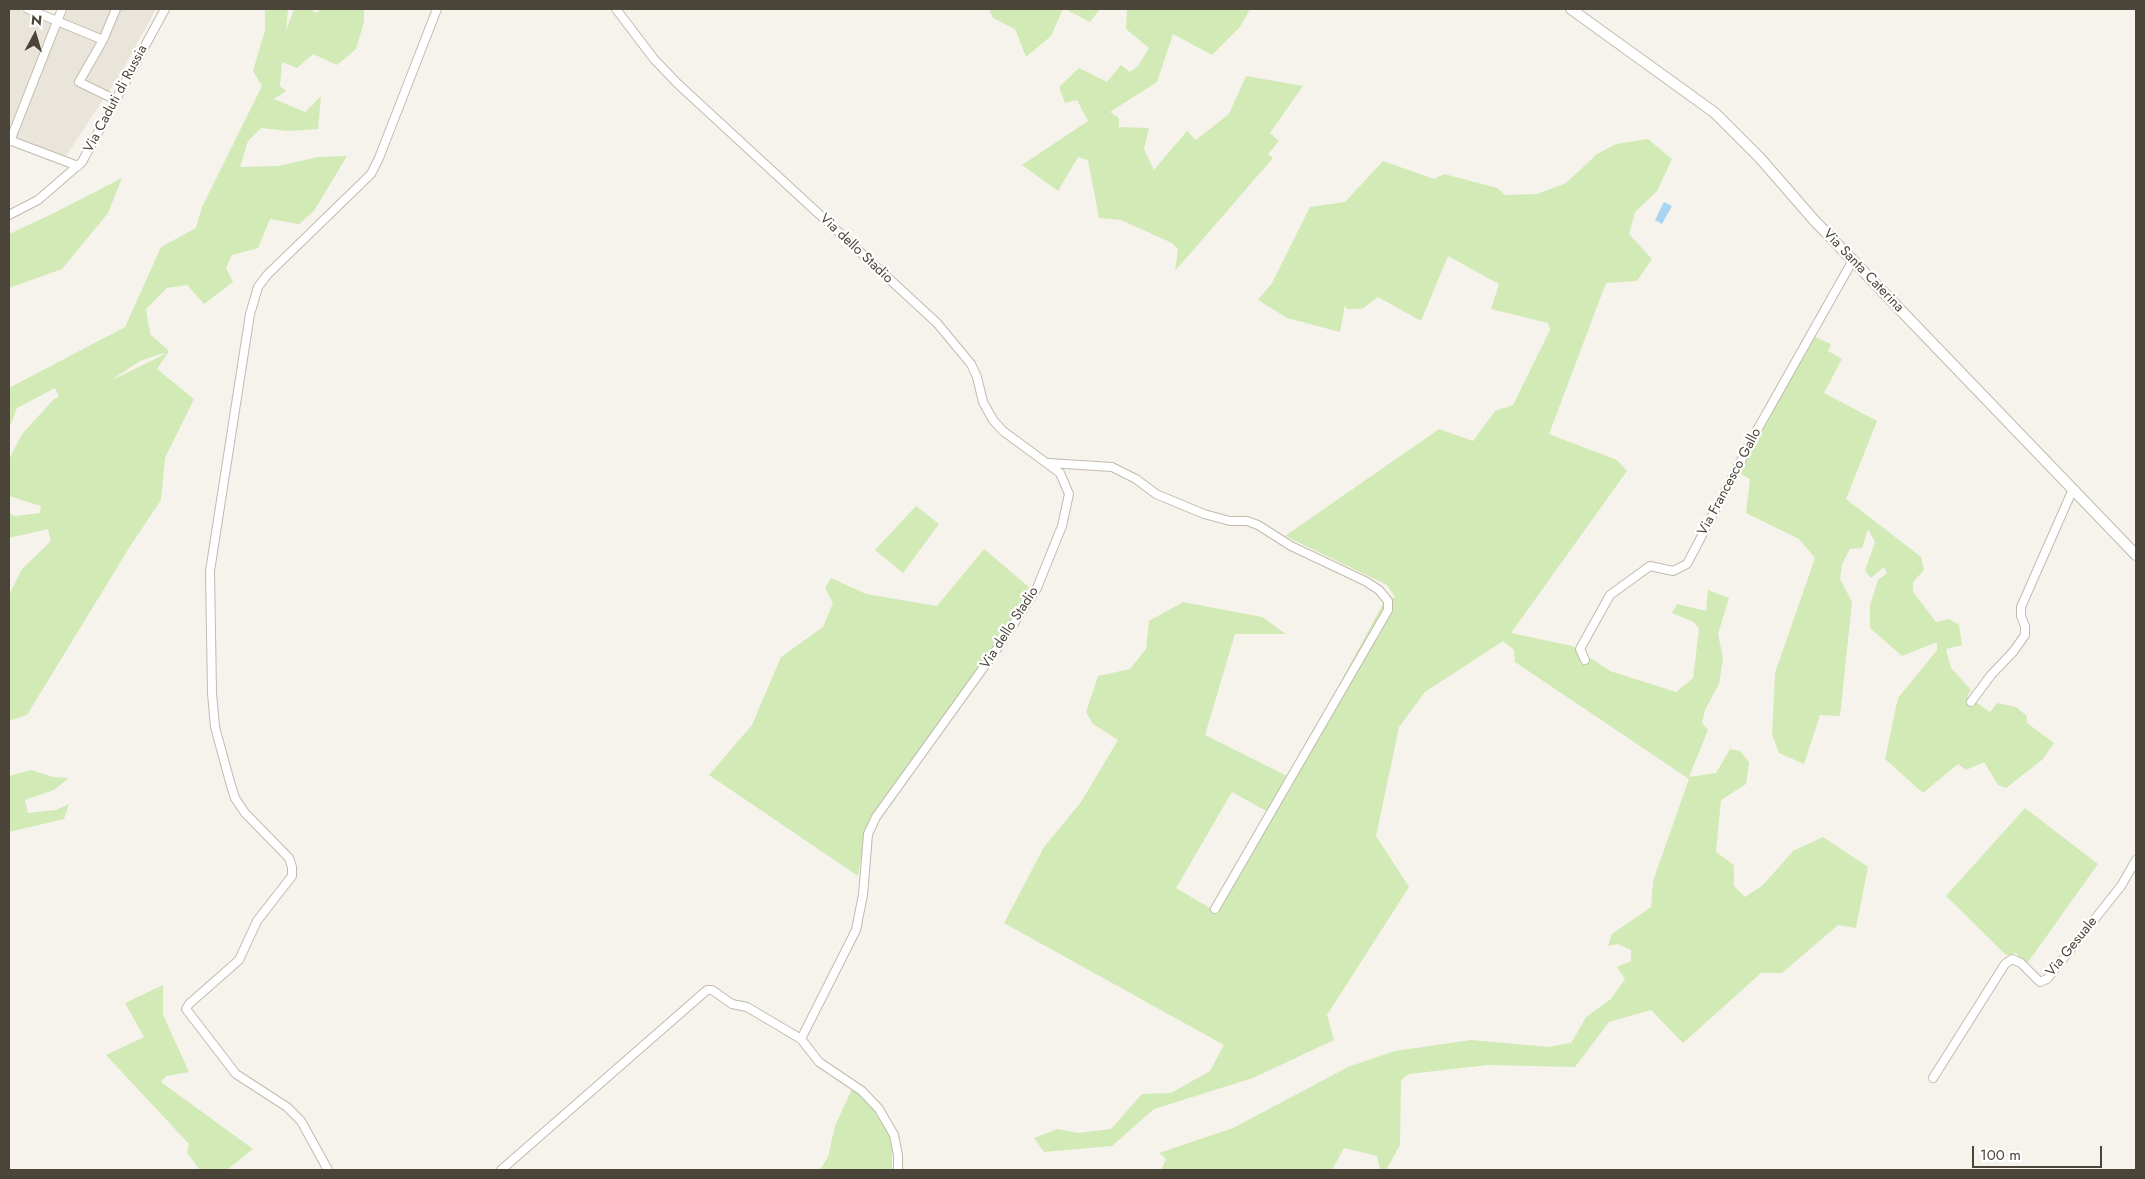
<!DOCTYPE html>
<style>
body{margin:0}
#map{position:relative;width:2145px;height:1179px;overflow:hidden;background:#f6f3ec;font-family:Jost,sans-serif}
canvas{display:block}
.frame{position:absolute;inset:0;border:10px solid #4b4439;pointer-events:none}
.north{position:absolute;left:10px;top:10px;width:50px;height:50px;-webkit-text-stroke:4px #fff;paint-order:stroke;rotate:6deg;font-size:14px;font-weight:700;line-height:20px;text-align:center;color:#4b4439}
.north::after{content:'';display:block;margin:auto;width:18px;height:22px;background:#4b4439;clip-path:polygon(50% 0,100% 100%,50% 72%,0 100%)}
.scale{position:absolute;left:1972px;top:1146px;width:130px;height:22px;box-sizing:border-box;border:2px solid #4b4439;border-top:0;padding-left:6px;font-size:15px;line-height:18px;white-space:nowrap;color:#4b4439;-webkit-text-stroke:4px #fff;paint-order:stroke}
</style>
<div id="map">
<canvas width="2145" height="1179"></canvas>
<div class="frame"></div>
<div class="north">N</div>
<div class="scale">100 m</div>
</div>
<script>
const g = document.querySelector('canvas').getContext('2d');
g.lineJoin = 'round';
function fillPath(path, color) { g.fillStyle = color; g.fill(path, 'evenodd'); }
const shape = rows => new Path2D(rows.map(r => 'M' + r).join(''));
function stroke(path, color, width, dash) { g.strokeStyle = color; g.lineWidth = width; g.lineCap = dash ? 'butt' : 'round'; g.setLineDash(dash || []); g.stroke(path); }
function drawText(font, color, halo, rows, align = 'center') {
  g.font = font + ' Jost,sans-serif'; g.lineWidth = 4.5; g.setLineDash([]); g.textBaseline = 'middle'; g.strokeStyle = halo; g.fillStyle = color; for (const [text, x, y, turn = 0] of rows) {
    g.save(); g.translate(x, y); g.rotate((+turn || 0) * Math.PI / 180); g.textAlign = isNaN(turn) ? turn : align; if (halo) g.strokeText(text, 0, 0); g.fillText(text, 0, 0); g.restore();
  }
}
fillPath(shape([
 [9,9,18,9,60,26,68,9,156,9,122,71,60,165,9,145]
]), '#eae5da');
fillPath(shape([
 [265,9,288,9,286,31,294,9,310,9,317,13,321,9,364,9,364,22,356,49,337,65,313,54,297,68,282,62,280,86,286,91,274,99,305,112,321,96,318,129,289,131,261,128,248,141,240,167,278,166,318,157,347,156,314,211,299,224,270,219,258,248,232,255,226,268,233,282,204,304,187,285,167,288,146,309,150,334,169,351,157,369,194,399,165,458,161,500,129,548,27,715,9,721,9,595,22,569,51,541,48,529,9,538,9,513,15,516,40,513,41,506,9,496,9,459,22,434,54,399,59,397,55,388,17,408,9,429,9,388,125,327,161,247,196,228,202,207,262,86,253,71,265,30],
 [164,353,165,354,110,381,140,361],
 [989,9,1063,9,1051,36,1026,57,1015,29,993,18],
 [1065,9,1100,9,1090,22],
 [1127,9,1250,9,1240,27,1212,55,1173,34,1157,82,1110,112,1119,118,1119,127,1149,128,1144,149,1154,170,1187,131,1196,140,1229,114,1246,76,1303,86,1270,133,1279,141,1268,154,1273,158,1175,271,1178,249,1172,243,1121,220,1099,218,1088,160,1078,157,1058,191,1022,165,1088,121,1077,100,1065,103,1059,87,1079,68,1107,82,1121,65,1130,72,1138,66,1149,48,1126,29],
 [1648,139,1672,159,1657,191,1635,212,1629,234,1652,259,1637,281,1606,283,1549,434,1617,460,1627,471,1511,633,1572,646,1610,671,1676,692,1693,678,1699,629,1694,622,1672,613,1677,604,1706,611,1708,590,1729,598,1718,634,1723,658,1719,684,1705,710,1702,723,1708,730,1689,777,1716,773,1730,749,1740,751,1749,762,1746,784,1721,800,1716,852,1734,865,1734,886,1745,897,1763,885,1793,851,1823,837,1868,867,1856,928,1838,925,1782,973,1761,973,1683,1043,1651,1010,1609,1022,1575,1067,1488,1065,1409,1074,1401,1080,1400,1145,1386,1170,1380,1170,1377,1156,1344,1148,1332,1170,1161,1170,1166,1159,1159,1153,1233,1128,1348,1067,1395,1051,1471,1040,1548,1047,1571,1043,1586,1017,1611,999,1625,979,1617,967,1631,961,1631,950,1618,944,1608,946,1612,934,1651,907,1653,881,1689,779,1515,662,1514,650,1503,641,1425,692,1399,727,1376,836,1409,887,1327,1015,1334,1040,1253,1078,1154,1109,1112,1146,1044,1152,1034,1138,1058,1129,1078,1133,1111,1129,1142,1094,1171,1093,1210,1071,1224,1045,1004,923,1044,847,1081,802,1118,740,1093,724,1086,712,1098,676,1130,669,1146,649,1149,621,1183,602,1262,617,1286,634,1235,634,1205,735,1289,777,1384,602,1395,597,1387,585,1285,536,1439,429,1473,441,1495,411,1513,405,1550,330,1548,323,1491,309,1499,284,1448,256,1421,321,1378,297,1362,309,1347,309,1345,305,1340,332,1287,318,1258,300,1272,283,1310,207,1345,202,1383,161,1434,179,1444,174,1497,188,1505,195,1537,194,1566,183,1597,154,1616,144],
 [1232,792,1268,812,1212,909,1176,888],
 [122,178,108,213,62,269,9,288,9,234,52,214],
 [1813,336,1831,344,1828,351,1842,359,1824,393,1877,421,1846,499,1921,557,1924,570,1913,582,1913,592,1936,622,1949,619,1959,625,1962,645,1946,649,1951,668,1971,690,1967,696,1990,712,1997,703,2016,707,2027,716,2027,723,2054,743,2043,759,2006,788,1998,785,1984,762,1966,770,1958,764,1923,793,1885,759,1898,698,1937,650,1937,642,1902,656,1870,628,1870,605,1878,580,1887,573,1884,567,1871,578,1865,571,1875,542,1868,529,1862,548,1850,549,1842,564,1840,579,1852,602,1840,716,1820,715,1804,764,1779,753,1772,734,1775,673,1815,558,1799,539,1746,513,1750,479,1737,472],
 [916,506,939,524,903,573,875,550],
 [984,549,1029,587,1008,627,867,825,858,876,709,775,752,725,781,657,823,627,833,603,825,588,831,578,866,594,937,606],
 [31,770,53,777,69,778,54,790,25,800,28,813,56,810,69,804,64,819,9,832,9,776],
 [2025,808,2098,864,2026,965,2016,953,2006,955,1946,896],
 [163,985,163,1015,189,1072,166,1076,161,1082,253,1149,227,1170,200,1170,187,1153,189,1144,106,1055,144,1037,125,1003],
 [853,1087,882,1117,892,1137,892,1170,820,1170,828,1157,835,1126]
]), '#d2eab5');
fillPath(shape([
 [1664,202,1672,206,1662,224,1655,220]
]), '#a9d4f2');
const minor = shape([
 [28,9,103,40],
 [616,9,654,59,678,84,937,323,971,364,977,377,983,402,993,420,1003,431,1060,473,1069,494,1062,526,1037,588,999,646,876,817,868,834,863,895,856,930,801,1039,819,1062,862,1091,879,1109,894,1135,898,1155,898,1170],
 [116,100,79,82,103,40,116,9],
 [9,140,78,166],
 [10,141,62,9],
 [9,215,38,200,82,162,165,9],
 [1049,463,1112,467,1136,479,1156,494,1204,514,1230,521,1247,521,1258,525,1291,546,1365,581,1379,590,1388,601,1388,610,1215,909],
 [1585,660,1580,649,1610,595,1650,566,1673,571,1687,564,1756,432,1853,260],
 [1971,702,1991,675,2013,652,2025,635,2025,626,2021,616,2021,607,2073,489],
 [1933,1078,2005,964,2012,959,2021,963,2040,982,2047,979,2121,886,2136,860],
 [328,1170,301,1121,287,1107,236,1074,186,1009,189,1004,239,960,257,921,292,876,292,867,289,858,245,813,235,798,230,782,215,727,212,693,210,571,250,314,258,287,267,275,371,174,379,158,437,9],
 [501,1170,707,990,712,990,732,1004,747,1007,801,1039]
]);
const tertiary = shape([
 [1571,9,1715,113,1760,158,1813,219,2136,555]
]);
stroke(minor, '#c2bbae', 10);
stroke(tertiary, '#c2bbae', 12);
stroke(minor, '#fff', 8);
stroke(tertiary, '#fff', 10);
drawText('14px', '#4b4439', '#fff', [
 ["Via Caduti di Russia",116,99,-62],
 ["Via dello Stadio",856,249,43],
 ["Via Santa Caterina",1863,271,46],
 ["Via Francesco Gallo",1730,482,-62],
 ["Via dello Stadio",1010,628,-57],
 ["Via Gesuale",2072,947,-51]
]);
</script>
